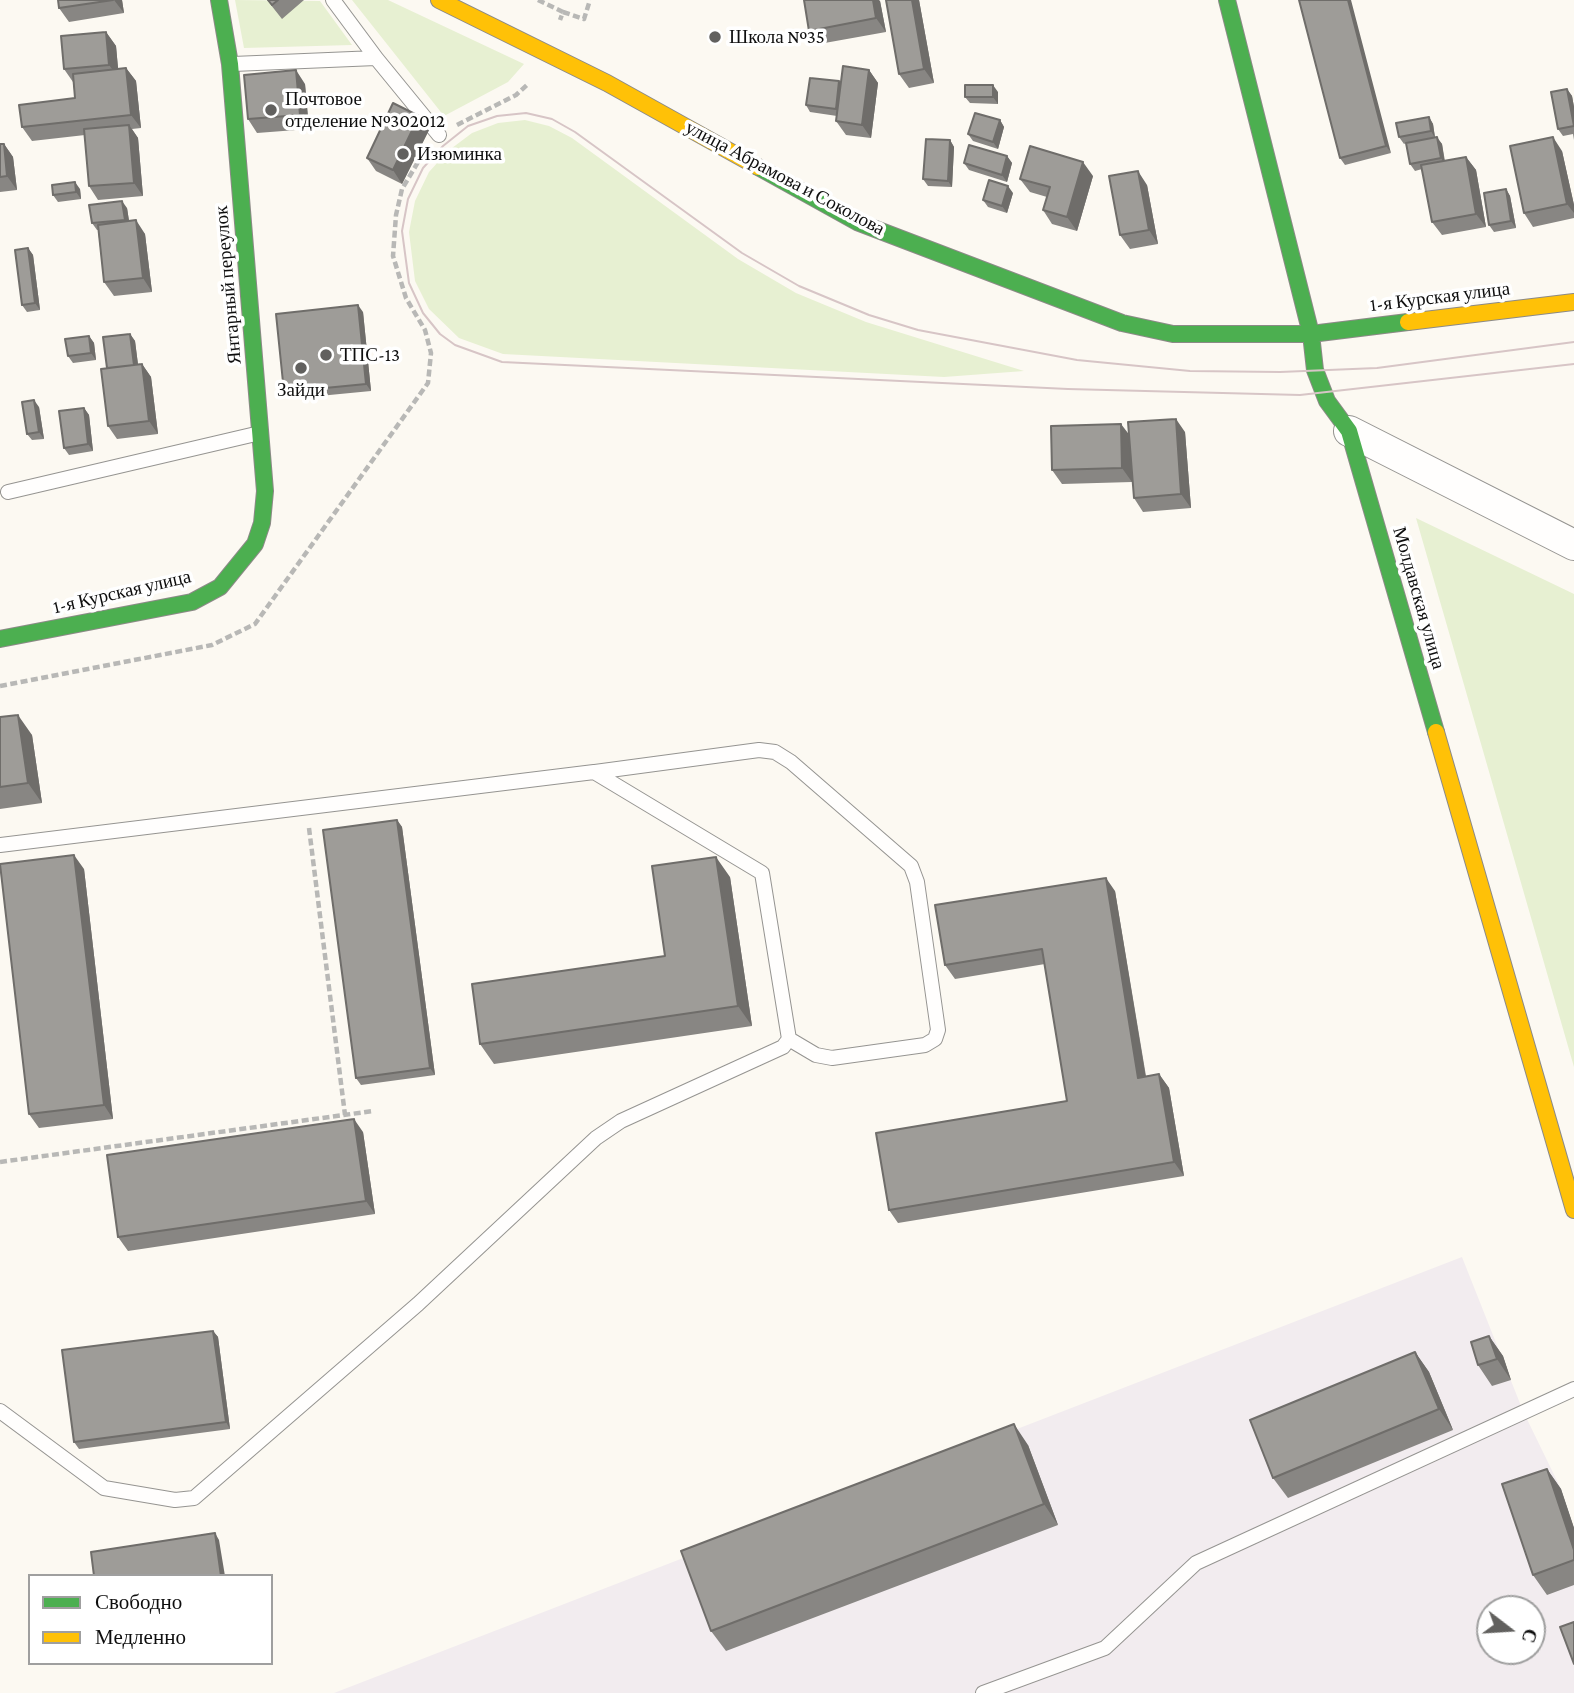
<!DOCTYPE html>
<meta charset="utf-8">
<style>
body{margin:0}
#map{position:relative;width:1574px;height:1693px;overflow:hidden;background:#fcf9f2;font-family:"Crimson Pro",serif}
canvas{display:block}
.legend{position:absolute;left:28px;top:1574px;width:245px;height:91px;box-sizing:border-box;background:#fff;border:2px solid #9f9f9f;margin:0;padding:9px 12px;list-style:none;font-size:21px;color:#0e0e0e}
.legend li{display:flex;align-items:center;gap:14px;height:35px}
.legend b{width:35px;border:2px solid #9f9f9f}
.north{position:absolute;left:1476px;top:1595px;width:70px;height:70px;box-sizing:border-box;background:#fff;border:2px solid #9f9f9f;border-radius:50%;rotate:107deg;font-size:19px;font-weight:700;line-height:28px;text-align:center;color:#0e0e0e}
.north::after{content:'';display:block;margin:auto;width:24px;height:32px;background:#61605e;clip-path:polygon(50% 0,100% 100%,50% 72%,0 100%)}
</style>
<div id="map">
<canvas width="1574" height="1693"></canvas>
<ul class="legend">
<li><b style="height:9px;background:#4caf50"></b>Свободно</li>
<li><b style="height:9px;background:#ffc107"></b>Медленно</li>
</ul>
<div class="north">С</div>
</div>
<script>
const g = document.querySelector('canvas').getContext('2d');
g.lineJoin = 'round';
function fillPath(path, color) { g.fillStyle = color; g.fill(path, 'evenodd'); }
const shape = rows => new Path2D(rows.map(r => 'M' + r).join(''));
function stroke(path, color, width, dash) { g.strokeStyle = color; g.lineWidth = width; g.lineCap = dash ? 'butt' : 'round'; g.setLineDash(dash || []); g.stroke(path); }
function drawText(font, color, halo, rows, align = 'center') {
  g.font = font + ' "Crimson Pro",serif'; g.lineWidth = 7; g.setLineDash([]); g.textBaseline = 'middle'; g.strokeStyle = halo; g.fillStyle = color; for (const [text, x, y, turn = 0] of rows) {
    g.save(); g.translate(x, y); g.rotate((+turn || 0) * Math.PI / 180); g.textAlign = isNaN(turn) ? turn : align; if (halo) g.strokeText(text, 0, 0); g.fillText(text, 0, 0); g.restore();
  }
}
fillPath(shape([
 [1462,1257,1523,1411,1561,1489,1574,1528,1574,1693,334,1693],
 [1490,1609,1532,1609,1532,1651,1490,1651]
]), '#f2ecef');
fillPath(shape([
 [235,0,320,1,352,45,244,48],
 [352,0,388,0,524,64,508,82,444,116],
 [525,120,549,126,572,138,738,259,796,293,866,322,1024,371,944,377,503,354,459,338,429,309,415,281,409,232,415,201,429,172,448,151,472,133,498,123],
 [1416,518,1574,594,1574,1067]
]), '#e7f0d2');
const lane = shape([
 [376,58,439,135],
 [233,64,376,58,333,0],
 [8,492,260,433],
 [595,772,759,750,775,752,791,762,911,866,917,882,938,1030,935,1039,925,1045,832,1058,816,1055,789,1039],
 [0,845,594,772,762,873,789,1039,783,1047,621,1121,596,1138,418,1304,194,1498,175,1500,104,1488,0,1411],
 [983,1693,1105,1648,1196,1563,1574,1389]
]);
const street = shape([
 [1349,431,1574,545]
]);
const fast = shape([
 [1227,0,1311,334,1315,370,1327,401,1349,431,1436,732],
 [758,167,857,222,1122,323,1173,334,1311,334,1408,322],
 [0,639,192,602,220,587,255,544,262,523,265,491,230,64,219,0]
]);
const slow = shape([
 [439,0,607,83,758,167],
 [1408,322,1574,302],
 [1436,732,1574,1210]
]);
stroke(lane, '#959491', 16);
stroke(street, '#959491', 32);
stroke(fast, '#8c8a87', 18);
stroke(slow, '#8c8a87', 18);
stroke(shape([
 [538,0,563,12,560,20],
 [563,12,584,19,590,0],
 [457,125,516,95,528,84],
 [0,686,212,645,255,624,428,383,431,353,425,330,406,298,393,256,396,215,402,189,424,152],
 [309,828,345,1115],
 [0,1162,373,1111]
]), '#b8b8b6', 4.5, [7, 3.5]);
stroke(lane, '#fffefd', 14);
stroke(street, '#fffefd', 30);
stroke(fast, '#4caf50', 16);
stroke(slow, '#ffc107', 16);
stroke(shape([
 [1574,342,1377,368,1280,372,1190,371,1077,360,918,330,869,315,799,286,742,253,575,132,552,119,526,113,497,116,468,126,443,146,423,168,408,199,402,231,409,283,423,313,440,334,455,345,502,362,1068,389,1300,395,1574,364]
]), '#d7c5c6', 2);
fillPath(shape([
 [58,0,122,0,124,13,69,22,59,8],
 [267,0,304,0,282,19],
 [886,0,919,0,934,83,909,88,899,74],
 [1299,0,1391,153,1345,165,1340,158],
 [880,1,886,32,819,44,809,31],
 [106,32,116,46,118,69,126,68,136,81,141,128,132,129,138,138,143,196,98,200,89,186,85,135,32,141,22,127,75,98,73,82,64,69],
 [869,70,878,83,871,138,846,135,836,121,837,116,810,112,806,105,839,81,841,84],
 [305,84,309,129,257,133,248,119],
 [1567,89,1572,96,1574,107,1574,140,1573,134,1563,136,1558,129],
 [998,92,998,104,970,103,965,97],
 [419,116,429,130,402,184,376,171,367,158],
 [1429,117,1433,124,1435,137,1442,144,1445,161,1466,157,1476,170,1486,227,1442,235,1432,222,1422,169,1415,171,1410,164,1406,143,1404,144,1399,137],
 [1000,120,1004,127,998,149,973,141,968,134],
 [950,140,954,147,952,187,928,186,923,179],
 [0,144,4,144,13,157,17,190,0,192],
 [1562,151,1574,205,1574,218,1533,227,1524,213],
 [1007,156,1012,163,1007,182,969,170,964,163],
 [1093,176,1077,231,1052,224,1043,210,1047,197,1030,192,1020,179],
 [1147,185,1158,244,1130,249,1120,235],
 [80,189,81,199,58,202,53,195],
 [1506,189,1510,196,1516,228,1494,232,1489,225],
 [1013,193,1007,213,988,207,983,200],
 [127,208,129,221,145,234,152,292,114,296,104,282,98,230,97,230,92,223],
 [28,248,33,255,40,310,27,312,22,305],
 [363,312,371,391,288,399,284,392],
 [130,334,135,341,138,364,142,364,151,377,158,434,117,439,108,426],
 [89,336,94,343,96,360,73,363,68,356],
 [39,407,44,439,32,440,27,434],
 [84,408,89,415,93,451,69,455,64,448],
 [1185,432,1191,508,1143,512,1134,498,1132,470,1132,482,1062,484,1052,470,1129,435],
 [0,717,32,735,42,803,0,809],
 [397,820,402,827,435,1075,361,1085,356,1078],
 [84,869,113,1119,39,1128,29,1114],
 [730,877,752,1026,494,1064,480,1044,665,956],
 [1115,891,1146,1076,1159,1074,1169,1088,1184,1176,898,1223,889,1210,1067,1101,1045,964,955,979,945,965],
 [363,1132,375,1214,128,1251,118,1237],
 [213,1331,218,1337,230,1429,79,1449,74,1442],
 [1489,1336,1503,1356,1511,1380,1492,1386,1478,1365],
 [1415,1352,1429,1372,1453,1430,1288,1498,1273,1478],
 [1028,1445,1058,1525,726,1651,711,1631],
 [1547,1469,1561,1489,1574,1528,1574,1585,1547,1595,1533,1575]
]), '#888683');
fillPath(shape([
 [114,0,122,0,124,13],
 [873,0,879,0,880,1,886,32,876,18],
 [912,0,919,0,934,83,924,69],
 [1348,0,1351,0,1391,153,1386,146],
 [106,32,116,46,119,78,109,65],
 [126,68,136,81,141,128,131,115],
 [296,70,305,84,309,129,300,115],
 [869,70,878,83,871,138,862,125],
 [839,81,844,88,841,116,836,109],
 [993,85,998,92,998,104,993,97],
 [1567,89,1572,96,1574,107,1574,123],
 [419,116,429,130,402,184,393,170],
 [1429,117,1433,124,1435,138,1431,131],
 [1000,120,1004,127,998,149,993,142],
 [129,125,138,138,143,196,134,183],
 [1437,137,1442,144,1445,165,1441,158],
 [1553,137,1562,151,1574,205,1574,213,1567,204],
 [950,140,954,147,952,187,948,181],
 [4,144,13,157,17,190,7,176],
 [1007,156,1012,163,1007,182,1002,175],
 [1466,157,1476,170,1486,227,1476,214],
 [1083,162,1093,176,1077,231,1067,217],
 [1138,171,1147,185,1158,244,1149,230],
 [75,182,80,189,81,199,76,192],
 [1008,186,1013,193,1007,213,1002,206],
 [1506,189,1510,196,1516,228,1511,221],
 [122,201,127,208,130,227,125,220],
 [136,220,145,234,152,292,143,278],
 [28,248,33,255,40,310,35,303],
 [358,305,363,312,371,391,366,384],
 [130,334,135,341,139,373,134,366],
 [89,336,94,343,96,360,91,353],
 [142,364,151,377,158,434,149,421],
 [34,400,39,407,44,439,39,432],
 [84,408,89,415,93,451,88,444],
 [1176,419,1185,432,1191,508,1181,494],
 [1121,424,1131,437,1132,482,1122,468],
 [18,715,32,735,42,803,28,783],
 [397,820,402,827,435,1075,430,1068],
 [74,855,84,869,113,1119,104,1105],
 [716,857,730,877,752,1026,738,1006],
 [1106,878,1115,891,1148,1091,1138,1078],
 [1159,1074,1169,1088,1184,1176,1174,1162],
 [354,1119,363,1132,375,1214,366,1201],
 [213,1331,218,1337,230,1429,226,1422],
 [1489,1336,1503,1356,1511,1380,1497,1359],
 [1415,1352,1429,1372,1453,1430,1439,1409],
 [1014,1424,1028,1445,1058,1525,1044,1504],
 [1547,1469,1561,1489,1574,1528,1574,1550],
 [215,1533,219,1540,225,1576,221,1576]
]), '#6f6d6a');
const building = shape([
 [58,0,113,0,59,8,58,0],
 [268,0,278,0,272,5,268,0],
 [804,0,873,0,876,18,809,31,804,0],
 [886,0,912,0,924,69,899,74,886,0],
 [1299,0,1348,0,1386,146,1340,158,1299,0],
 [106,32,109,65,64,69,61,36,106,32],
 [843,66,869,70,862,125,836,121,843,66],
 [126,68,131,115,22,127,19,105,75,98,73,74,126,68],
 [296,70,300,115,248,119,244,75,296,70],
 [810,78,839,81,836,109,806,105,810,78],
 [965,85,993,85,993,97,965,97,965,85],
 [1567,89,1574,126,1558,129,1551,92,1567,89],
 [393,103,419,116,393,170,367,158,393,103],
 [975,113,1000,120,993,142,968,134,975,113],
 [1429,117,1431,131,1399,137,1396,123,1429,117],
 [129,125,134,183,89,186,84,129,129,125],
 [1437,137,1441,158,1410,164,1406,143,1437,137],
 [1553,137,1567,204,1524,213,1510,146,1553,137],
 [926,139,950,140,948,181,923,179,926,139],
 [0,144,4,144,7,176,0,177,0,144],
 [969,145,1007,156,1002,175,964,163,969,145],
 [1030,146,1083,162,1067,217,1043,210,1050,187,1020,179,1030,146],
 [1466,157,1476,214,1432,222,1421,165,1466,157],
 [1138,171,1149,230,1120,235,1109,176,1138,171],
 [989,180,1008,186,1002,206,983,200,989,180],
 [75,182,76,192,53,195,52,185,75,182],
 [1506,189,1511,221,1489,225,1484,193,1506,189],
 [122,201,125,220,92,223,89,205,122,201],
 [136,220,143,278,104,282,98,225,136,220],
 [28,248,35,303,22,305,15,250,28,248],
 [358,305,366,384,284,392,276,314,358,305],
 [130,334,134,365,107,368,103,337,130,334],
 [89,336,91,353,68,356,65,339,89,336],
 [142,364,149,421,108,426,101,369,142,364],
 [34,400,39,432,27,434,22,402,34,400],
 [84,408,88,444,64,448,59,411,84,408],
 [1176,419,1181,494,1134,498,1128,422,1176,419],
 [1121,424,1122,468,1052,470,1051,426,1121,424],
 [18,715,28,783,0,787,0,717,18,715],
 [397,820,430,1068,356,1078,323,830,397,820],
 [74,855,104,1105,29,1114,0,864,74,855],
 [716,857,738,1006,480,1044,472,984,665,956,652,866,716,857],
 [1106,878,1138,1078,1159,1074,1174,1162,889,1210,876,1133,1067,1101,1042,949,945,965,935,905,1106,878],
 [354,1119,366,1201,118,1237,107,1155,354,1119],
 [213,1331,226,1422,74,1442,62,1350,213,1331],
 [1489,1336,1497,1359,1478,1365,1471,1342,1489,1336],
 [1415,1352,1439,1409,1273,1478,1250,1420,1415,1352],
 [1014,1424,1044,1504,711,1631,681,1551,1014,1424],
 [1547,1469,1574,1550,1574,1560,1533,1575,1502,1484,1547,1469],
 [215,1533,221,1576,94,1576,91,1552,215,1533],
 [1574,1622,1574,1664,1560,1627,1574,1622]
]);
fillPath(building, '#9e9c98');
stroke(building, '#6f6d6a', 2);
for (const [x, y, r, color] of [
 [715,37,7,"#61605e"],
 [271,110,7,"#61605e"],
 [403,154,7,"#61605e"],
 [326,355,7,"#61605e"],
 [301,368,7,"#61605e"]
]) { const dot = new Path2D(); dot.arc(x, y, r, 0, 2 * Math.PI); g.fillStyle = color; g.fill(dot); stroke(dot, '#fff', 2.5); }
drawText('19px', '#0e0e0e', '#fff', [
 ["Школа №35",729,37],
 ["Почтовое",285,99],
 ["отделение №302012",285,121],
 ["Изюминка",417,154],
 ["ТПС-13",340,355],
 ["Зайди",301,390,"center"]
], 'left');
drawText('19px', '#0e0e0e', '#fff', [
 ["улица Абрамова и Соколова",785,178,28],
 ["Янтарный переулок",228,285,-95],
 ["1-я Курская улица",1440,297,-7],
 ["1-я Курская улица",122,592,-13],
 ["Молдавская улица",1419,598,74]
]);
</script>
